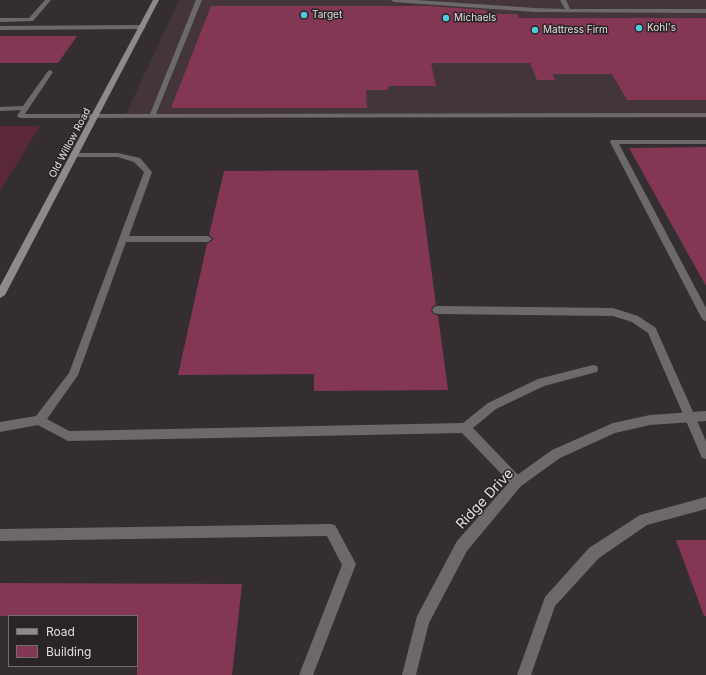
<!DOCTYPE html>
<style>
body{margin:0}
#map{position:relative;width:706px;height:675px;overflow:hidden;background:#352e30;font-family:Inter,sans-serif}
canvas{display:block}
.legend{position:absolute;left:8px;top:615px;width:130px;height:52px;box-sizing:border-box;background:#2b2426;border:1px solid #736d6f;margin:0;padding:5px 7px;list-style:none;font-size:12px;color:#e0dbdc}
.legend li{display:flex;align-items:center;gap:8px;height:20px}
.legend b{width:20px;border:1px solid #736d6f}
</style>
<div id="map">
<canvas width="706" height="675"></canvas>
<ul class="legend">
<li><b style="height:5px;background:#8f898b"></b>Road</li>
<li><b style="height:11px;background:#833754"></b>Building</li>
</ul>
</div>
<script>
const g = document.querySelector('canvas').getContext('2d');
g.lineJoin = 'round';
function fillPath(path, color) { g.fillStyle = color; g.fill(path, 'evenodd'); }
const shape = rows => new Path2D(rows.map(r => 'M' + r).join(''));
function stroke(path, color, width, dash) { g.strokeStyle = color; g.lineWidth = width; g.lineCap = dash ? 'butt' : 'round'; g.setLineDash(dash || []); g.stroke(path); }
function drawText(font, color, halo, rows, align = 'center') {
  g.font = font + ' Inter,sans-serif'; g.lineWidth = 3; g.setLineDash([]); g.textBaseline = 'middle'; g.strokeStyle = halo; g.fillStyle = color; for (const [text, x, y, turn = 0] of rows) {
    g.save(); g.translate(x, y); g.rotate((+turn || 0) * Math.PI / 180); g.textAlign = isNaN(turn) ? turn : align; if (halo) g.strokeText(text, 0, 0); g.fillText(text, 0, 0); g.restore();
  }
}
fillPath(shape([
 [179,0,706,0,706,118,125,116]
]), '#433539');
fillPath(shape([
 [0,126,40,126,0,191]
]), '#5b283a');
fillPath(shape([
 [211,6,427,6,486,10,487,14,517,14,519,18,706,18,706,100,627,100,612,74,553,74,555,80,537,80,530,63,431,63,436,86,388,86,388,90,366,90,367,108,171,108],
 [0,36,77,36,58,63,0,63],
 [706,147,706,286,629,148],
 [418,170,436,305,433,306,431,311,434,314,438,316,448,390,314,391,314,374,178,375,207,244,214,239,209,235,224,171],
 [676,540,706,540,706,616,704,616],
 [0,583,242,584,232,675,137,675,137,616,0,616]
]), '#833754');
fillPath(shape([
 [45,0,51,0,33,21,0,22,0,18,29,18,45,0],
 [196,0,202,0,156,114,706,113,706,117,20,118,17,116,21,110,0,111,0,107,23,106,48,71,50,70,53,72,25,114,150,114,196,0],
 [391,0,416,0,535,8,565,9,560,0,566,0,570,9,706,9,706,13,535,12,394,2,391,0],
 [0,26,143,25,146,27,143,29,0,30,0,26],
 [611,140,706,140,706,144,619,144,706,308,706,321,703,320,701,317,610,142,611,140],
 [72,153,118,153,140,158,152,172,129,236,208,236,212,239,208,242,126,242,78,375,47,419,69,431,463,423,488,403,538,379,593,365,597,366,598,369,597,372,593,373,544,386,496,409,473,428,521,478,523,482,521,486,517,488,513,486,462,433,68,441,38,425,0,432,0,422,36,416,69,373,144,172,134,162,118,157,72,157,72,153],
 [437,306,613,308,638,316,656,328,657,331,706,441,706,459,702,458,648,333,632,322,613,316,437,314,434,313,432,310,434,307,437,306],
 [706,497,706,509,647,525,599,558,555,606,531,675,517,675,545,597,589,548,640,515,706,497],
 [330,524,335,525,356,564,313,675,299,675,342,565,327,536,0,541,0,529,330,524]
]), '#6d696a');
fillPath(shape([
 [706,411,706,421,650,425,615,433,560,458,521,486,467,551,429,623,416,675,402,675,417,616,457,541,513,478,552,450,613,423,650,415,706,411]
]), '#6d696a');
fillPath(shape([
 [153,0,159,0,5,295,0,298,0,286,153,0]
]), '#8f898b');
for (const [x, y, r, color] of [
 [304,15,4,"#53cadc"],
 [446,18,4,"#53cadc"],
 [639,28,4,"#53cadc"],
 [535,30,4,"#53cadc"]
]) { const dot = new Path2D(); dot.arc(x, y, r, 0, 2 * Math.PI); g.fillStyle = color; g.fill(dot); stroke(dot, '#2b2426', 1.5); }
drawText('10px', '#e0dbdc', '#2b2426', [
 ["Target",312,15],
 ["Michaels",454,18],
 ["Kohl's",647,28],
 ["Mattress Firm",543,30]
], 'left');
drawText('10px', '#e0dbdc', '#2b2426', [
 ["Old Willow Road",70,143,-62]
]);
drawText('14px', '#e0dbdc', '#2b2426', [
 ["Ridge Drive",485,499,-47]
]);
</script>
